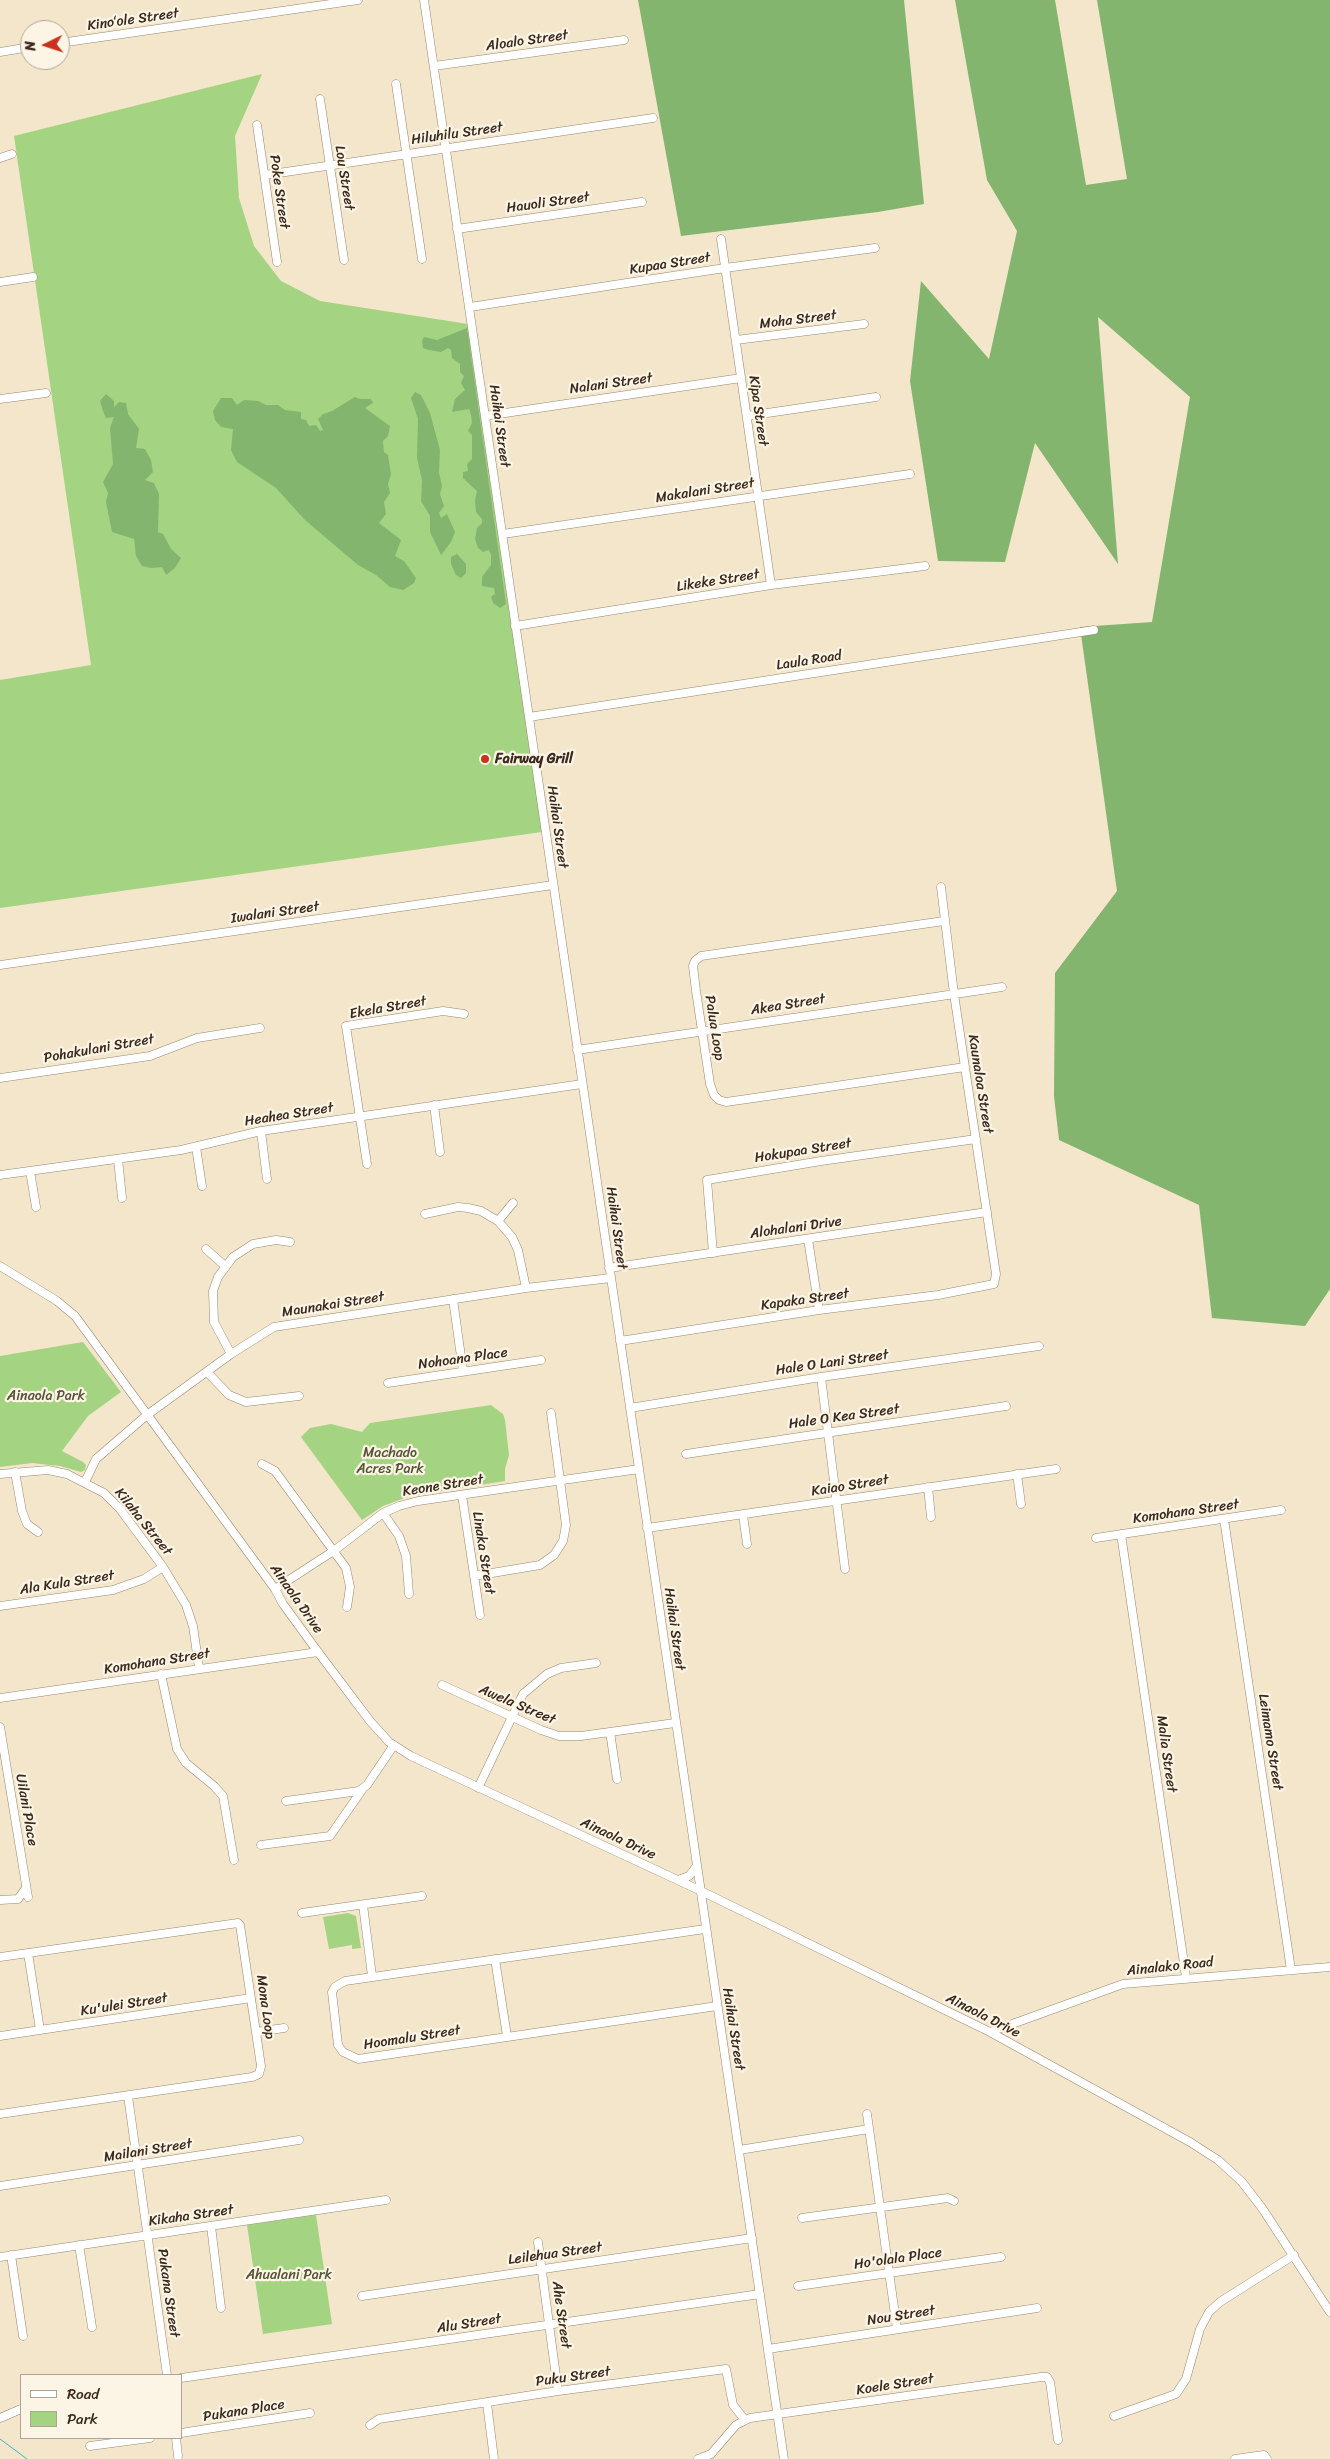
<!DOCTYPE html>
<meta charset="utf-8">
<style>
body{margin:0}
#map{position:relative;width:1330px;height:2459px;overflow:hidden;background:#f3e6cb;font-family:Sriracha,sans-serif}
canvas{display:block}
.legend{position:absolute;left:20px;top:2374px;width:162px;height:65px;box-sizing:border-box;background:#fcf5e5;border:1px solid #afa495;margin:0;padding:6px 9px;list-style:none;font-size:15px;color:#3b2a1e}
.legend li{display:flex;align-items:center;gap:10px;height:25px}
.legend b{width:25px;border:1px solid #afa495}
.north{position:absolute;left:20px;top:20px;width:50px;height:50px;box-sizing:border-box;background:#fcf5e5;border:1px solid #afa495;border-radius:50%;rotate:266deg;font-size:14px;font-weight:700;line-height:20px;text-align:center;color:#3b2a1e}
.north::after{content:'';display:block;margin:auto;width:18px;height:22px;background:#c8321e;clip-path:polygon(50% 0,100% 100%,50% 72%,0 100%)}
</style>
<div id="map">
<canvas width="1330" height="2459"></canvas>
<ul class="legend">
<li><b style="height:6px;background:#fff"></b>Road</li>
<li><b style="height:14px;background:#a4d381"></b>Park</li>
</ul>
<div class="north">N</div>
</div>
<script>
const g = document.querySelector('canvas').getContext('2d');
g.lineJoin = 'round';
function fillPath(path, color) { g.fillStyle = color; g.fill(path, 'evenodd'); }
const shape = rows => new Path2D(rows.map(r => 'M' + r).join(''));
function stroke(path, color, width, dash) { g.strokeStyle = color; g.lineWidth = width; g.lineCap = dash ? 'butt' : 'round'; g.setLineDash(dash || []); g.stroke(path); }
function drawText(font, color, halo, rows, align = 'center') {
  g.font = font + ' Sriracha,sans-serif'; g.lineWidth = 4.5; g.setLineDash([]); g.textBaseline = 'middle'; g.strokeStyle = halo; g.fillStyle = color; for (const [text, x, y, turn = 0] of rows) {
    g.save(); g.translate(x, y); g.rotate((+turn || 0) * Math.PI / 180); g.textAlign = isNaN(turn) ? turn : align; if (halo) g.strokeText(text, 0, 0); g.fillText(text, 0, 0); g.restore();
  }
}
fillPath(shape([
 [262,74,235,136,239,198,254,246,281,281,320,301,468,324,542,832,0,908,0,680,91,665,14,136],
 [83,1342,121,1392,88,1416,62,1451,83,1462,86,1465,85,1470,81,1472,60,1466,32,1463,0,1467,0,1356],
 [491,1405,503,1414,505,1420,509,1455,505,1469,505,1481,410,1496,383,1506,362,1520,301,1437,310,1428,331,1424,362,1432,370,1423],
 [348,1913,356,1916,361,1948,352,1949,352,1945,329,1949,323,1917],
 [316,2215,332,2324,263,2334,247,2225]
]), '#a4d381');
fillPath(shape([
 [638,0,904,0,924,204,878,212,681,236],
 [955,0,1055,0,1086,185,1127,179,1097,0,1330,0,1330,1289,1305,1326,1212,1318,1199,1205,1059,1140,1054,1096,1055,973,1117,891,1080,627,1152,622,1190,397,1098,317,1118,564,1035,443,1005,562,938,561,910,381,921,281,989,359,1017,231,987,180],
 [467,328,506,604,500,608,493,603,491,597,495,594,494,588,482,586,482,577,491,565,491,555,489,550,483,552,478,548,475,539,477,528,482,523,482,519,476,512,475,500,477,491,463,478,463,472,468,471,467,464,472,459,472,435,468,431,472,423,471,415,469,409,452,412,455,399,465,390,461,383,464,376,460,372,460,364,452,358,451,350,448,348,441,352,429,350,423,348,422,341,424,337,437,340],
 [415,392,421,395,430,413,440,450,439,473,442,486,440,494,444,506,439,513,441,518,447,514,455,532,451,542,441,555,430,532,430,516,421,501,422,480,417,458,418,419,411,398],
 [106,394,114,401,114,407,119,402,126,403,128,414,139,429,136,448,145,449,151,460,153,472,145,480,154,483,159,494,158,532,163,534,171,549,181,558,175,568,166,575,162,567,151,568,142,566,136,556,134,539,112,532,106,502,108,493,103,482,113,464,110,428,114,417,106,418,103,411,100,401],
 [355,397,360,399,371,399,373,403,365,408,390,426,388,436,383,441,384,452,388,455,391,474,388,484,390,493,384,502,386,514,379,523,401,540,395,556,404,561,416,578,414,583,403,590,390,587,376,575,358,565,305,520,276,488,237,462,231,450,233,429,221,427,215,420,213,411,221,398,232,398,237,405,244,400,258,401,266,405,278,405,285,410,301,412,301,419,306,420,309,426,316,425,320,431,323,430,318,419,323,414,332,411],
 [457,554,466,564,466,573,461,578,456,575,451,564,451,557]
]), '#83b56f');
stroke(shape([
 [0,2439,27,2459]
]), '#46afc4', 1);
const minor = shape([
 [424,0,784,2459],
 [60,43,358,0],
 [0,52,30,47],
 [434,66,624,40],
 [396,84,422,259],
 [320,99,344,260],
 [257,125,277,262],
 [0,158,12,154],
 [265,175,653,118],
 [457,229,642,202],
 [721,239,771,585],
 [0,282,33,277],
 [470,307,725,268,875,248],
 [736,340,864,324],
 [0,399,46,393],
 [485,416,741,378],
 [747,416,876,397],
 [503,534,910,474],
 [515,626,771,585,925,566],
 [529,717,1094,630],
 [944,921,701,956,695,961,693,966,696,991,710,1084,714,1095,719,1100,726,1102,747,1099,965,1067],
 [0,965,553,885],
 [577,1050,1002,987],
 [0,1078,150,1056,197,1038,260,1028],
 [434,1105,440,1152],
 [261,1131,267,1179],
 [196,1147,202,1186],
 [118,1159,122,1198],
 [367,1164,346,1026,443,1011,464,1014],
 [30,1171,36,1207],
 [0,1175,181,1150,261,1131,582,1084],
 [425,1214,458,1207,468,1208,481,1211,498,1221,512,1237,518,1250,526,1288],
 [498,1221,513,1203],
 [808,1239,819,1310],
 [206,1249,225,1266],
 [713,1253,707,1180,821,1161,976,1139],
 [0,1266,57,1301,75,1316,275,1589,283,1604,318,1652,370,1721,389,1742,411,1756,699,1890,990,2032,1190,2142,1218,2160,1242,2182,1262,2208,1330,2312],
 [609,1268,987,1212],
 [453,1299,463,1371],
 [620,1341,819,1310,938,1295,994,1284,996,1274,954,994,941,887],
 [231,1354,214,1322,213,1291,218,1277,233,1257,253,1244,276,1240,290,1242],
 [207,1372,229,1395,246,1402,299,1396],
 [821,1377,845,1569],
 [388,1383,541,1360],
 [630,1408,821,1377,1039,1346],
 [686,1454,1006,1406],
 [262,1464,275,1471,346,1568,350,1587,347,1607],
 [15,1472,22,1511,27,1524,38,1532],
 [0,1474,48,1470,67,1474,104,1493,120,1509,163,1567,186,1605,193,1626,199,1668],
 [1017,1474,1021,1504],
 [85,1482,96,1459,147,1415,231,1354,274,1327,526,1288,611,1278],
 [928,1487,931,1517],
 [462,1495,480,1615],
 [383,1513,399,1536,406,1556,409,1594],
 [743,1515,747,1544],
 [1224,1519,1291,1970],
 [647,1528,1056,1469],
 [1121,1534,1186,1977],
 [1096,1538,1281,1510],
 [474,1576,540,1565,554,1555,563,1541,566,1525,551,1413],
 [275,1589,335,1550,383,1513,399,1506,418,1501,639,1469],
 [0,1606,113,1590,144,1579,163,1567],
 [161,1674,177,1749,186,1763,214,1786,223,1796,234,1860],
 [442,1685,541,1730,559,1736,581,1736,675,1723],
 [0,1698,318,1652],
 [0,1727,28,1897],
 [610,1732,617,1779],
 [478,1788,523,1694,547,1674,561,1668,596,1663],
 [286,1801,359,1791,367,1785,394,1745],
 [261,1845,330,1836,362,1790],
 [678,1880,689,1876,696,1867],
 [0,1900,18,1899,26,1888],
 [363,1905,372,1976],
 [302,1913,422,1896],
 [705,1929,345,1981,335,1987,332,1992,338,2045,343,2052,358,2059,717,2006],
 [28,1953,40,2030],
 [0,1957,238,1923,240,1925,261,2066,259,2074,252,2077,0,2114],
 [495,1959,507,2036],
 [256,2032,284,2028],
 [990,2032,1123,1984,1330,1967],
 [0,2036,251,1998],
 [128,2096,167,2375],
 [867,2114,897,2329],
 [739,2150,869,2129],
 [0,2186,299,2140],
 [802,2218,948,2198,954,2201],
 [211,2226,221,2308],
 [538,2242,558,2391],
 [79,2245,92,2327],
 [11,2255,23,2336],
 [0,2257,386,2200],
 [798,2286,1001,2257],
 [362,2296,752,2238],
 [768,2349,1037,2308],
 [181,2378,760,2294],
 [487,2403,494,2459],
 [1114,2416,1176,2394,1186,2379,1200,2329,1209,2312,1220,2302,1294,2255],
 [0,2418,21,2409],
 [370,2425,379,2419,558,2391,726,2369,733,2405,745,2420],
 [181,2433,310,2413],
 [176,2438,178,2456],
 [90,2446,150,2438],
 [698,2459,711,2454,736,2425,750,2418,1041,2377,1047,2377,1050,2382,1058,2440],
 [1235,2459,1264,2455,1267,2459]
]);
stroke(minor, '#978874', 9);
stroke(minor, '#fff', 8);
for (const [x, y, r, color] of [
 [485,759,5,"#c8321e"]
]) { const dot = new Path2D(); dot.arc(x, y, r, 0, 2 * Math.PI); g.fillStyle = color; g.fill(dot); stroke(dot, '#fcf5e5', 2); }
drawText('14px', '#3b2a1e', '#fcf5e5', [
 ["Kinoʻole Street",133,20,-8],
 ["Aloalo Street",527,41,-8],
 ["Hiluhilu Street",457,134,-8],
 ["Lou Street",344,178,81],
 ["Poke Street",279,192,82],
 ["Hauoli Street",548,203,-8],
 ["Kupaa Street",670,264,-9],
 ["Moha Street",798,320,-7],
 ["Nalani Street",611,384,-8],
 ["Kipa Street",758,411,82],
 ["Haihai Street",499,426,82],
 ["Makalani Street",705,491,-9],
 ["Likeke Street",718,581,-9],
 ["Laula Road",809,661,-9],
 ["Haihai Street",557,827,82],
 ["Iwalani Street",275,913,-8],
 ["Akea Street",788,1005,-9],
 ["Ekela Street",388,1008,-10],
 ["Palua Loop",714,1028,81],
 ["Pohakulani Street",99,1049,-10],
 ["Kaunaloa Street",980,1084,81],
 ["Heahea Street",289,1115,-9],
 ["Hokupaa Street",803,1151,-9],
 ["Haihai Street",616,1228,82],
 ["Alohalani Drive",796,1228,-8],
 ["Kapaka Street",805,1300,-8],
 ["Maunakai Street",333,1305,-9],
 ["Nohoana Place",463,1359,-8],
 ["Hale O Lani Street",832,1363,-8],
 ["Hale O Kea Street",844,1417,-8],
 ["Keone Street",443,1486,-9],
 ["Kaiao Street",850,1486,-9],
 ["Komohana Street",1186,1512,-8],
 ["Kilaha Street",143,1522,51],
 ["Linaka Street",483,1553,81],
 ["Ala Kula Street",67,1583,-9],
 ["Ainaola Drive",296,1599,55],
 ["Haihai Street",674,1629,82],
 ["Komohana Street",157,1662,-9],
 ["Awela Street",517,1705,23],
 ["Leimamo Street",1270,1742,81],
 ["Malia Street",1166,1754,82],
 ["Uilani Place",26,1810,80],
 ["Ainaola Drive",618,1839,25],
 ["Ainalako Road",1170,1967,-6],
 ["Ku'ulei Street",124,2005,-9],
 ["Mona Loop",265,2007,82],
 ["Ainaola Drive",983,2016,27],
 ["Haihai Street",733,2029,81],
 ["Hoomalu Street",412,2038,-9],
 ["Mailani Street",148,2151,-9],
 ["Kikaha Street",191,2216,-8],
 ["Leilehua Street",555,2254,-8],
 ["Ho'olala Place",898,2259,-8],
 ["Pukana Street",168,2293,82],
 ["Ahe Street",561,2315,82],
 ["Nou Street",901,2316,-9],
 ["Alu Street",469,2324,-9],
 ["Puku Street",573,2377,-8],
 ["Koele Street",895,2385,-9],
 ["Pukana Place",244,2411,-9]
]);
drawText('bold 14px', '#3b2a1e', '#fcf5e5', [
 ["Fairway Grill",495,759]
], 'left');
drawText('14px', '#555437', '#fcf5e5', [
 ["Ainaola Park",46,1396],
 ["Machado",390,1453],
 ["Acres Park",390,1469],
 ["Ahualani Park",289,2275]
]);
</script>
